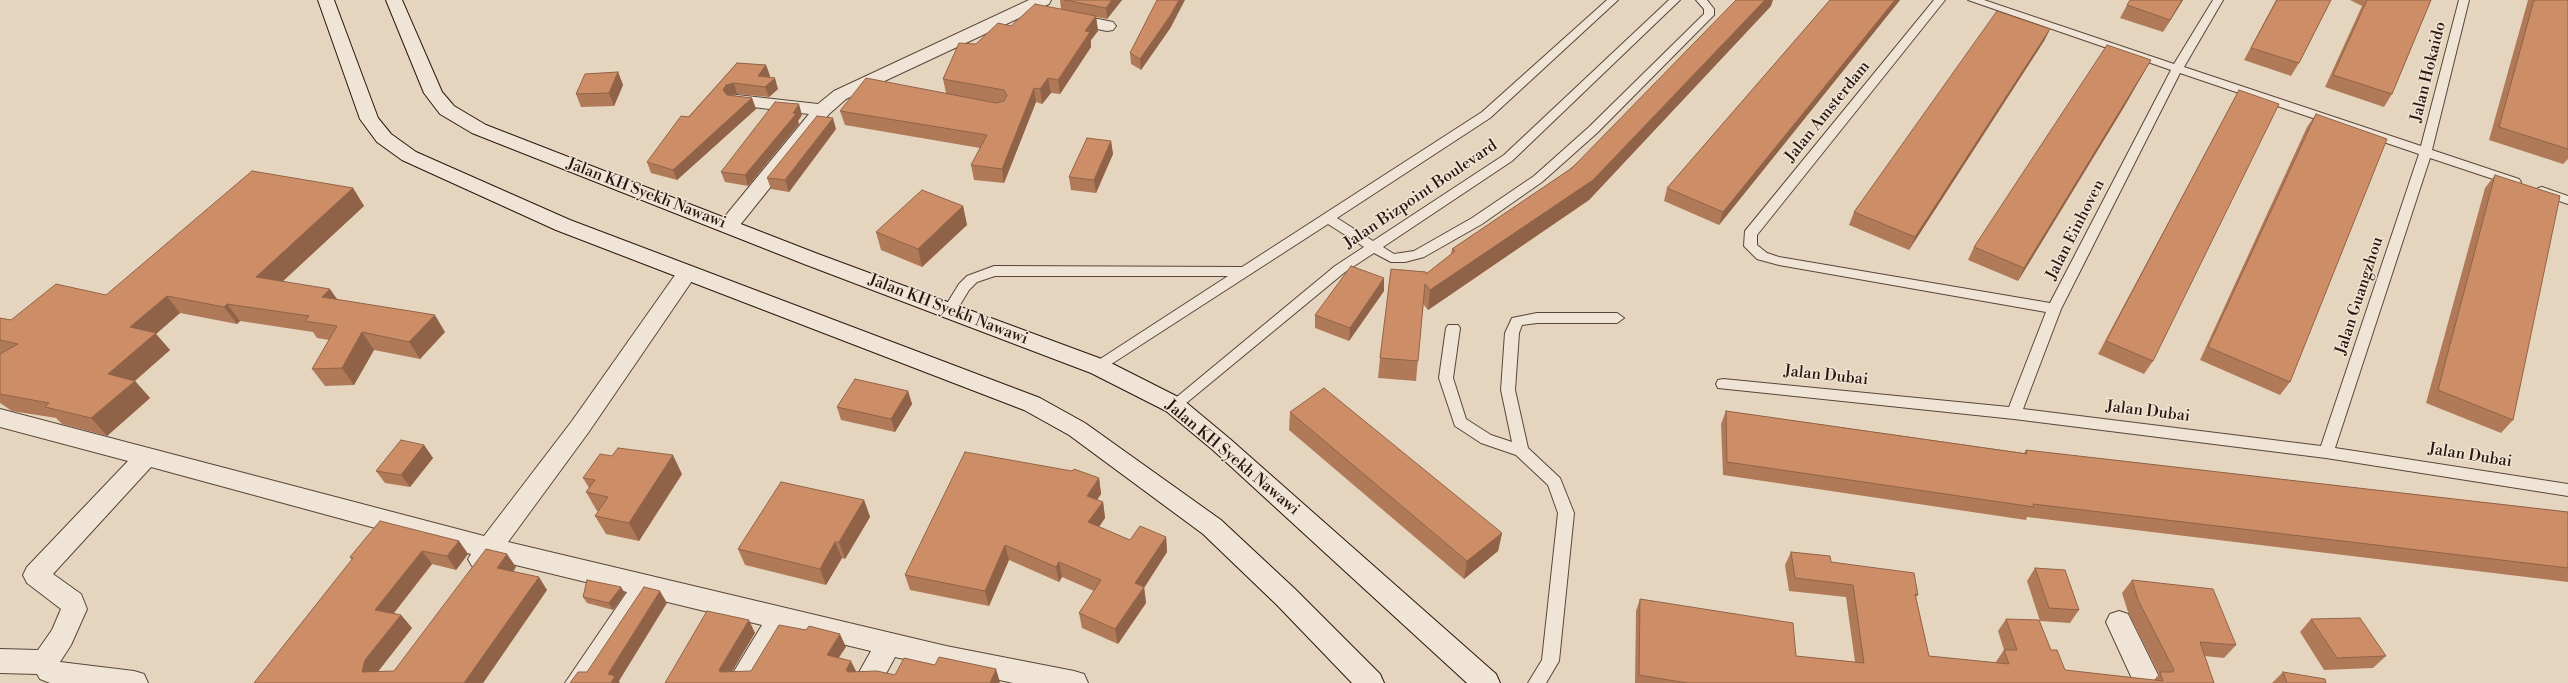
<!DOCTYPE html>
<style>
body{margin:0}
canvas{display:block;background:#e6d5be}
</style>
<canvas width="2568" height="683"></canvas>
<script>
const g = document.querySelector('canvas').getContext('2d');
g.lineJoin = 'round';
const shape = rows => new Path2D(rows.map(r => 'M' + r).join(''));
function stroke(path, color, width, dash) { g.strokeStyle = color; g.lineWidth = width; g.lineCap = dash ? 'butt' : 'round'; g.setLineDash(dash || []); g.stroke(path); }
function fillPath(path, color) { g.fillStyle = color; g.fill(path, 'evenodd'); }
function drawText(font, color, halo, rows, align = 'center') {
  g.font = font + ' "Libre Bodoni",serif'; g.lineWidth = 3; g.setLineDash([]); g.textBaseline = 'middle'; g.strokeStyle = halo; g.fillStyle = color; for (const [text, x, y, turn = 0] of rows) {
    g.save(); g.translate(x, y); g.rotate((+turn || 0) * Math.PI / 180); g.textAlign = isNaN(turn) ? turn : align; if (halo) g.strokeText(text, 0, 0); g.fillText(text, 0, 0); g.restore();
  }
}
const service = shape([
 [1607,0,1618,0,1490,118,1337,218,1373,241,1504,155,1669,0,1680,0,1512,161,1383,247,1394,254,1414,251,1472,218,1534,176,1589,127,1704,14,1704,9,1696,0,1707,0,1714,9,1714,15,1597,133,1542,182,1482,224,1424,257,1405,262,1391,262,1374,253,1345,272,1179,409,1174,410,1169,409,1167,405,1335,266,1364,247,1328,224,1099,372,1092,367,1094,363,1228,276,995,276,977,282,969,290,955,313,945,313,943,310,959,284,967,276,994,266,1242,267,1482,112,1607,0],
 [1934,0,1945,0,1757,235,1757,245,1767,253,1779,257,2050,303,2171,70,1968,0,1984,0,2174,64,2213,0,2223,0,2184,67,2421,146,2459,0,2469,0,2432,150,2519,179,2521,182,2519,185,2511,185,2430,158,2335,448,2568,484,2568,496,2326,458,2014,419,1718,388,1716,384,1718,380,1723,379,2009,407,2046,312,1779,265,1757,259,1744,246,1745,231,1934,0],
 [2180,73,2419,154,2321,446,2023,409,2061,309,2180,73],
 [2542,187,2568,196,2568,204,2538,194,2536,191,2538,188,2542,187],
 [1537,313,1617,313,1624,318,1617,323,1537,323,1522,325,1519,333,1515,390,1528,448,1560,478,1574,513,1559,661,1546,683,1528,683,1542,660,1558,513,1548,485,1516,455,1481,443,1455,426,1439,378,1446,328,1448,325,1458,325,1460,328,1453,378,1466,419,1491,435,1512,442,1501,390,1505,333,1512,318,1537,313]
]);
const minor = shape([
 [1029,0,1051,0,1049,4,846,99,829,114,736,230,729,232,722,230,719,225,722,220,809,114,737,105,731,104,728,100,731,96,737,95,818,104,834,91,1029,0],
 [1068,13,1113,22,1116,26,1113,30,1107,31,1062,22,1059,18,1062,14,1068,13],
 [687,266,694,268,697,273,694,278,588,433,508,542,946,646,1074,671,1084,674,1088,683,1013,683,895,657,881,683,853,683,871,651,787,631,756,683,727,683,762,625,651,598,594,683,565,683,627,592,495,560,490,566,481,569,472,566,468,559,471,554,151,467,53,574,81,594,87,609,71,645,60,662,134,671,144,674,148,683,50,683,40,679,37,674,0,673,0,649,38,650,52,630,61,609,27,583,23,575,27,567,128,461,0,427,0,409,484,536,572,421,680,268,687,266],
 [2119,611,2128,614,2162,683,2134,683,2106,622,2110,614,2119,611]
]);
const secondary = shape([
 [318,0,334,0,378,118,391,134,416,152,570,220,1040,398,1085,423,1221,520,1295,589,1380,674,1384,683,1352,683,1277,605,1203,534,1069,435,1024,410,556,230,402,160,377,142,360,119,318,0],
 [386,0,402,0,442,92,454,106,486,125,818,254,1107,361,1182,399,1230,439,1496,674,1500,683,1467,683,1214,451,1166,411,1091,373,804,264,472,133,440,114,424,93,386,0]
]);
stroke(service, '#58463a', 2);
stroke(minor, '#58463a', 2);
stroke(secondary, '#29160e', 2);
fillPath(service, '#efe4d5');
fillPath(minor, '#efe4d5');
fillPath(secondary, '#efe4d5');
fillPath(shape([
 [1060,0,1122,0,1107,19,1096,17,1098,31,1091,40,1091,47,1060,94,1051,93,1042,104,1036,102,1004,183,974,180,971,165,980,148,845,125,840,111,946,93,943,79,976,44,1061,9],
 [952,95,997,103,996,103],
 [1830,0,1900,0,1719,225,1664,201,1667,188],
 [2183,0,2163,32,2120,18,2127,5],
 [2276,0,2331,0,2299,63,2291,76,2244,60],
 [2350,0,2431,0,2392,94,2384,107,2325,87,2362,6],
 [2528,0,2568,0,2568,159,2563,164,2489,140],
 [1771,6,1589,200,1428,310,1423,304,1416,381,1378,378,1380,358,1426,274,1451,254,1452,249,1572,168],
 [1171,27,1141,70,1131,64,1130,53],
 [2050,29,2044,41,1909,250,1849,225,1854,212],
 [2151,60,2124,107,2018,281,1968,260,1974,247],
 [737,63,766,65,770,76,768,78,778,89,769,97,737,94,730,95,752,98,756,109,677,180,651,173,647,162],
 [618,72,623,85,614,106,581,107,576,94],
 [2239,90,2153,361,2144,374,2098,354,2232,103],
 [2316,114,2290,382,2280,395,2200,360,2307,127],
 [802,115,798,121,799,124,748,186,725,182,721,172],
 [836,129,789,192,771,189,767,178],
 [1111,141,1113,154,1096,193,1071,190,1069,177],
 [2495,175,2513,420,2501,433,2426,403,2485,188],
 [353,188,364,206,283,281,338,300,445,332,420,359,374,350,354,385,325,386,312,369,329,340,317,338,313,332,240,321,237,324,180,313,156,334,170,350,135,381,150,398,107,436,62,424,56,418,12,411,0,403,0,318,11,320,106,295],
 [963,206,967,225,922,267,881,250,876,232],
 [1384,278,1384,291,1349,341,1315,328,1315,315],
 [908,391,912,404,895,432,841,420,837,407],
 [1726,411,2024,453,2026,450,2568,512,2568,582,2027,517,2026,520,1723,475,1721,424],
 [1290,412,1502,533,1498,551,1464,579,1289,430],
 [424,445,433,458,410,487,385,483,376,471],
 [682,474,639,541,606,534,595,516,599,511,597,511,586,492,589,488,583,478],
 [1099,478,1101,494,1097,500,1103,502,1105,518,1099,527,1130,540,1166,537,1167,552,1144,587,1146,603,1118,644,1082,628,1079,613,1094,591,1062,577,1059,582,1009,560,989,606,910,590,905,575],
 [864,500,870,517,845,559,842,558,826,585,745,565,738,549],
 [459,541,468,554,456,570,432,564,394,613,401,615,412,628,378,671,394,671,516,567,513,572,547,590,483,683,254,683,352,560,350,557],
 [1791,552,1831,562,1918,595,1916,597,1929,656,1995,663,2004,650,1998,631,2006,619,2051,650,2065,670,2154,680,2159,674,2128,612,2122,593,2132,580,2236,645,2224,658,2204,656,2214,683,1635,683,1636,611,1640,599,1796,656,1855,662,1846,597,1789,591,1785,565],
 [2035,568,2079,610,2070,623,2040,621,2027,581],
 [625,593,613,610,587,603,583,597],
 [2311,619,2386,656,2373,668,2324,670,2300,632],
 [2283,672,2326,683,2272,683]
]), '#b07a59');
fillPath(shape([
 [1112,0,1122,0,1107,19,1106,8],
 [1179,0,1185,0,1171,27,1141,70,1140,59],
 [1765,0,1773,0,1771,6,1589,200,1428,310,1430,290],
 [1895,0,1900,0,1719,225,1723,212],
 [2182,0,2183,0,2163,32,2170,20],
 [1096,16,1098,31,1091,40,1091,47,1060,94,1058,80,1085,31],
 [2050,29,2044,41,1909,250,1915,237],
 [2151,60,2124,107,2018,281,2024,268],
 [766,65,770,76,761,87,758,76],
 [618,72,623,85,614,106,609,93],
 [775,78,778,89,769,97,765,87],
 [1048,78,1051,93,1042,104,1040,89],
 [734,83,737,94,730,95,726,100,723,90,726,85],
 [1034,88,1036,102,1004,183,1002,169],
 [752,98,756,109,677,180,673,170],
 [799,104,802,115,798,121,799,124,748,186,745,175,793,113],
 [833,118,836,129,789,192,785,180],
 [1111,141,1113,154,1096,193,1094,180],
 [353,188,364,206,269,294,256,277],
 [963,206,967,225,922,267,918,249],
 [1384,278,1384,291,1349,341,1350,328],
 [330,289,342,306,322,297],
 [167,296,180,313,156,334,170,350,123,391,108,374,130,327],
 [227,304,240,321,237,324,224,307],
 [435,315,445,332,420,359,409,342],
 [362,332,374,350,354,385,342,368],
 [135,381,150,398,107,436,91,418],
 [908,391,912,404,895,432,891,419],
 [424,445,433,458,410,487,401,475],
 [673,455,682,474,639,541,629,523],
 [1099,478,1101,494,1089,511,1087,496],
 [864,500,870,517,845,559,839,542],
 [1103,502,1105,518,1091,538,1088,522],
 [1502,533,1498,551,1464,579,1467,561],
 [1166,537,1167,552,1139,596,1144,587,1146,603,1118,644,1115,629,1135,583],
 [459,541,468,554,456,570,447,556],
 [835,542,842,558,826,585,820,569],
 [1005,545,1009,560,989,606,985,591],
 [422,551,432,564,386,623,375,610],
 [507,554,516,567,506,581,497,568],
 [1059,562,1062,577,1059,582,1056,567],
 [539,577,547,590,483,683,464,683],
 [621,587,625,593,613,610,609,603],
 [660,591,667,603,619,681,620,683,611,683,608,674],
 [401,615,412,628,377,673,362,672,365,660],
 [749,620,755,633,726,682,719,670],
 [840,634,846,647,832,668,827,655],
 [851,661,857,673,852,682,846,670],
 [996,669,1000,682,999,683,990,683]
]), '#906348');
const building = shape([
 [1065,0,1112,0,1106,8,1065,0],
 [1157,0,1179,0,1170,16,1140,59,1130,53,1157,0],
 [1736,0,1765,0,1593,180,1430,290,1425,284,1418,361,1380,358,1391,269,1426,272,1426,274,1455,251,1452,249,1572,168,1736,0],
 [1830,0,1895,0,1723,212,1667,188,1830,0],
 [2130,0,2182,0,2170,20,2127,5,2130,0],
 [2277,0,2331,0,2299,63,2251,48,2277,0],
 [2367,0,2431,0,2392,94,2333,75,2367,0],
 [2534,0,2568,0,2568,149,2499,127,2534,0],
 [1035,4,1096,16,1085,31,1090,32,1058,80,1048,78,1040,89,1034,88,1002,169,971,165,987,135,840,111,866,78,996,103,1004,101,1007,95,1004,90,943,79,959,43,976,44,998,23,1011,26,1035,4],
 [1997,11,2050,29,1915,237,1854,212,1997,11],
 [2107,45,2151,60,2024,268,1974,247,2107,45],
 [737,63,766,65,758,76,775,78,765,87,734,83,726,85,723,90,727,95,752,98,673,170,647,162,681,116,689,117,737,63],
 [618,72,609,93,576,94,585,74,618,72],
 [2239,90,2279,104,2153,361,2106,341,2239,90],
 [775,102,799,104,793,113,796,114,745,175,721,172,775,102],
 [2316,114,2387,139,2290,382,2208,347,2316,114],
 [817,116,833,118,785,180,767,178,817,116],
 [1087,138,1111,141,1094,180,1069,177,1087,138],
 [252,171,353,188,256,277,330,289,322,297,435,315,409,342,362,332,342,368,312,369,337,326,305,321,309,316,227,304,224,307,167,296,130,327,156,333,108,374,135,381,91,418,45,407,49,403,0,394,0,354,18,344,0,340,0,318,11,320,56,284,106,295,252,171],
 [2495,175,2560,196,2513,420,2438,390,2495,175],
 [922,190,963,206,918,249,876,232,922,190],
 [1351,266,1384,278,1350,328,1315,315,1351,266],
 [855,379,908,391,891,419,837,407,855,379],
 [1324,388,1502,533,1467,561,1290,412,1324,388],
 [1726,411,2027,454,2026,450,2568,512,2568,568,2033,504,2034,507,1727,462,1726,411],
 [401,440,424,445,401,475,376,471,401,440],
 [618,448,673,455,629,523,595,516,608,497,586,492,595,480,583,478,600,454,612,456,618,448],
 [965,452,1072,471,1074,469,1099,478,1087,496,1103,502,1088,522,1130,540,1140,526,1166,537,1135,583,1144,587,1115,629,1079,613,1101,580,1059,562,1056,567,1005,545,985,591,905,575,965,452],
 [781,482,864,500,839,542,835,542,820,569,738,549,781,482],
 [380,521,459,541,447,556,422,551,375,610,401,615,365,660,362,672,394,671,486,549,507,554,497,568,539,577,464,683,254,683,353,558,350,557,380,521],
 [1791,552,1830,556,1831,562,1914,573,1918,595,1915,594,1929,656,2009,664,2004,650,2017,650,2006,619,2039,620,2051,650,2057,650,2065,670,2163,681,2160,672,2173,672,2174,670,2138,600,2132,580,2213,589,2236,645,2200,642,2214,683,1687,683,1639,675,1640,599,1793,623,1796,656,1864,663,1853,585,1795,578,1791,552],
 [2035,568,2065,570,2079,610,2049,608,2035,568],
 [587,580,621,587,609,603,583,597,587,580],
 [644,587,660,591,608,674,615,676,611,683,570,683,578,672,587,672,644,587],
 [707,611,749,620,719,670,720,672,751,671,779,625,806,630,809,626,840,634,827,655,851,661,846,670,848,672,877,671,895,675,904,658,935,665,939,657,996,669,990,683,665,683,707,611],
 [2360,618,2386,656,2337,658,2311,619,2360,618],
 [2283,672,2325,679,2326,683,2287,683,2283,672]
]);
fillPath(building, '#cd8e67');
stroke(building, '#906348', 1);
drawText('16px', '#29160e', '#efe4d5', [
 ["Jalan Hokaido",2429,72,-76],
 ["Jalan Amsterdam",1828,112,-51],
 ["Jalan KH Syekh Nawawi",646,194,21],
 ["Jalan Bizpoint Boulevard",1421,195,-34],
 ["Jalan Einhoven",2076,230,-63],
 ["Jalan Guangzhou",2360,296,-72],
 ["Jalan KH Syekh Nawawi",948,310,21],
 ["Jalan Dubai",1826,376,6],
 ["Jalan Dubai",2148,412,7],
 ["Jalan Dubai",2470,456,9],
 ["Jalan KH Syekh Nawawi",1232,458,40]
]);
</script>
